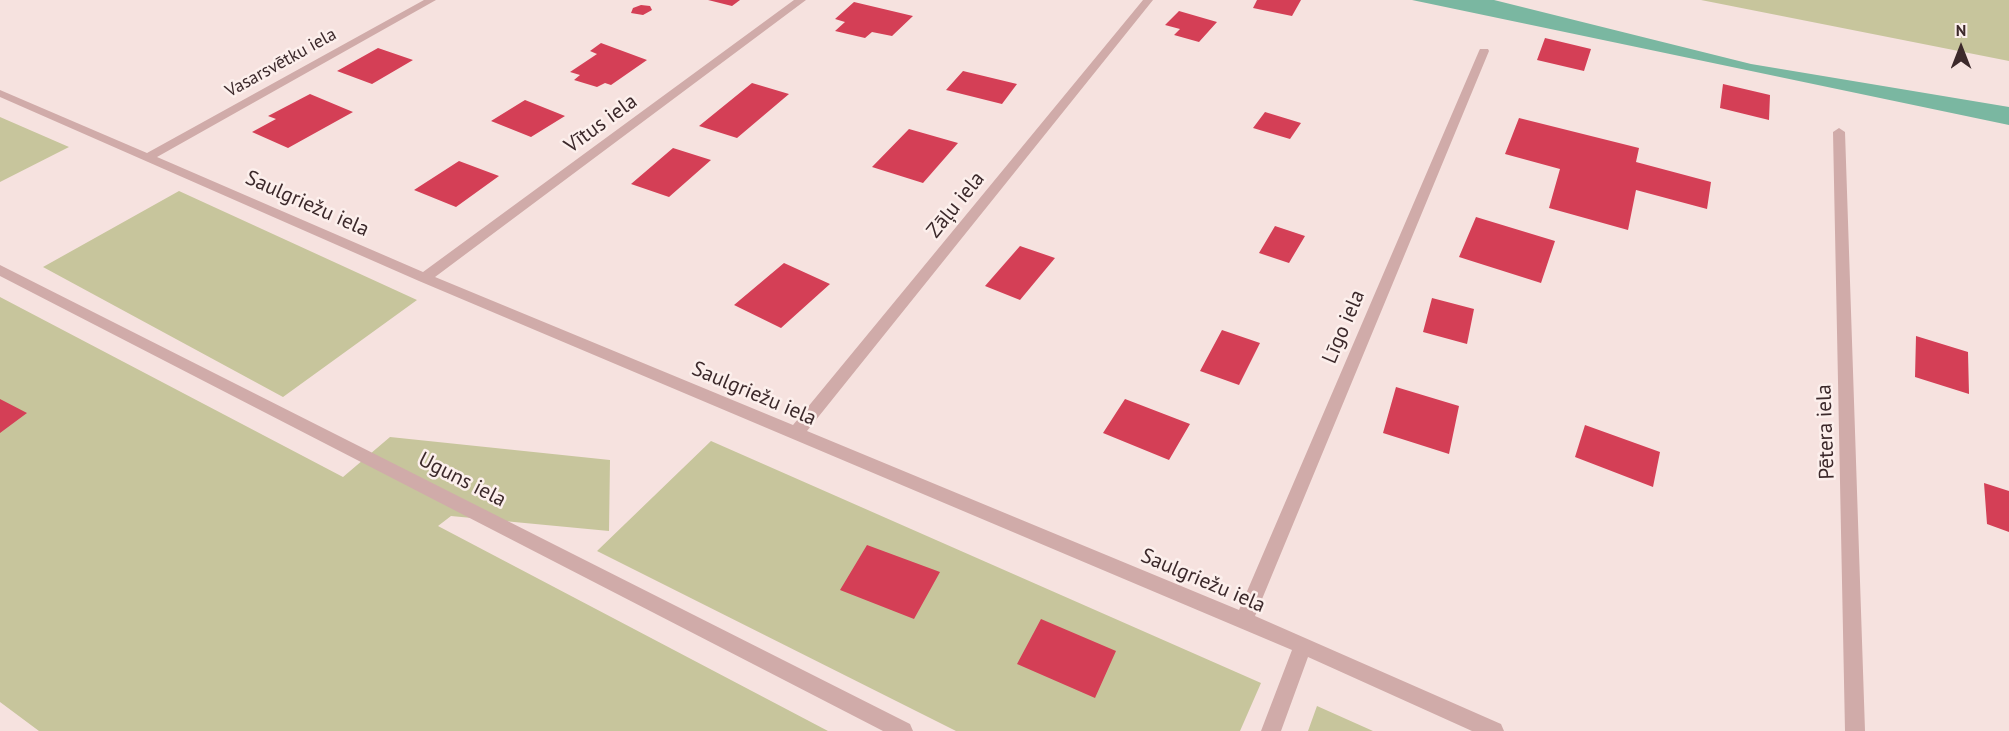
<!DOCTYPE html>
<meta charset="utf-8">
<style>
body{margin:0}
#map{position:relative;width:2009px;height:731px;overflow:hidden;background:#f6e2df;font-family:"PT Sans",sans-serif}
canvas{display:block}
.north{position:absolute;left:1931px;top:18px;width:60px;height:60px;-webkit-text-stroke:4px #fcefec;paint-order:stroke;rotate:0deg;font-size:16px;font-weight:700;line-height:24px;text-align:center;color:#3c292b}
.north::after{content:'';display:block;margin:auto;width:21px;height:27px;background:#3c292b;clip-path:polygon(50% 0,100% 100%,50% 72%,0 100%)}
</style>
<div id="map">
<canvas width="2009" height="731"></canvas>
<div class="north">N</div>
</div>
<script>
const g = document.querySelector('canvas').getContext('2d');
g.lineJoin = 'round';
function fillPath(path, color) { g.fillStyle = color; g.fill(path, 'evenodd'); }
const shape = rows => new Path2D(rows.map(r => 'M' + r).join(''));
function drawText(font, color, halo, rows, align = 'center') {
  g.font = font + ' "PT Sans",sans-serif'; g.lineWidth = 5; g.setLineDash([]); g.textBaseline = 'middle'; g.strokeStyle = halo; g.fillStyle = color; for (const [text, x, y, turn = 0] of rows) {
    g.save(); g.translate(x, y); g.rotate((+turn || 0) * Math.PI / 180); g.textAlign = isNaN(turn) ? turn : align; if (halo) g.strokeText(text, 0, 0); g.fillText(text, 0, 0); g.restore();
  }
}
fillPath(shape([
 [1701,0,2009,0,2009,61],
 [0,117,69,147,0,182],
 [179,191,417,300,283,397,43,267],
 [0,297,343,477,390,437,610,460,609,531,451,516,438,526,828,731,39,731,0,702],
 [711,441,1261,683,1240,731,956,731,597,551],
 [1317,706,1373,731,1308,731]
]), '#c7c59c');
fillPath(shape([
 [1412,0,1494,0,1751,64,2009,107,2009,125]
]), '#7ab7a1');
fillPath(shape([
 [708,0,740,0,732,6],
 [1257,0,1301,0,1292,16,1253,8],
 [854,2,913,16,892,36,872,32,865,38,835,31,845,22,835,19],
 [641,5,650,6,652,10,643,15,631,13,633,8],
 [1179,11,1217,22,1199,42,1174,35,1180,29,1165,25],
 [1545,38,1591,49,1584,71,1537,60],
 [601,43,647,60,611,85,605,83,597,87,574,80,580,75,570,72,597,54,590,51],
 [378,48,413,60,372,84,337,71],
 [963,71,1017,84,1002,104,946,90],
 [752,83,789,94,737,138,699,126],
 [1723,84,1770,95,1769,120,1720,108],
 [310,94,353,112,288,148,252,132,276,119,268,116],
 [525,100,565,116,531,137,491,121],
 [1265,112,1301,123,1290,139,1253,128],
 [1519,118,1639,148,1636,162,1711,182,1707,209,1636,190,1628,230,1549,208,1560,169,1505,154],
 [909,129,958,143,923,183,872,167],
 [673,148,711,160,669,197,631,184],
 [459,161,499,176,456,207,414,190],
 [1476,217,1555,241,1541,283,1459,257],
 [1275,226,1305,236,1289,263,1259,253],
 [1020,246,1055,258,1020,300,985,286],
 [784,263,830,284,781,328,734,305],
 [1432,298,1474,309,1467,344,1423,332],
 [1222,330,1260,343,1239,385,1200,371],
 [1916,336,1968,352,1969,394,1915,377],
 [1396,387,1459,406,1449,454,1383,433],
 [0,399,27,413,0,433],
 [1125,399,1190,424,1169,460,1103,433],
 [1585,425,1660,452,1653,487,1575,457],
 [1984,483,2009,491,2009,532,1987,524],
 [867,545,940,572,914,619,840,590],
 [1041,619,1116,651,1095,698,1017,664]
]), '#d43f56');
fillPath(shape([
 [424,0,436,0,157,157,423,272,794,0,806,0,435,277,793,425,1143,0,1153,0,807,431,1239,610,1479,51,1480,49,1488,49,1489,51,1255,616,1501,724,1504,731,1472,731,1308,657,1281,731,1261,731,1292,650,419,281,0,97,0,90,147,153,424,0],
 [1839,128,1845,132,1865,731,1845,731,1833,132,1839,128],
 [0,265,910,724,913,731,883,731,0,276,0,265]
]), '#d0aba9');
drawText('18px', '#3c292b', '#fcefec', [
 ["Vasarsvētku iela",281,63,-29]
]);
drawText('21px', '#3c292b', '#fcefec', [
 ["Vītus iela",601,124,-36],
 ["Saulgriežu iela",307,204,24],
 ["Zāļu iela",956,205,-51],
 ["Līgo iela",1344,327,-67],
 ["Saulgriežu iela",754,394,23],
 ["Pētera iela",1826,432,-92],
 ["Uguns iela",462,480,27],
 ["Saulgriežu iela",1203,581,23]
]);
</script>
